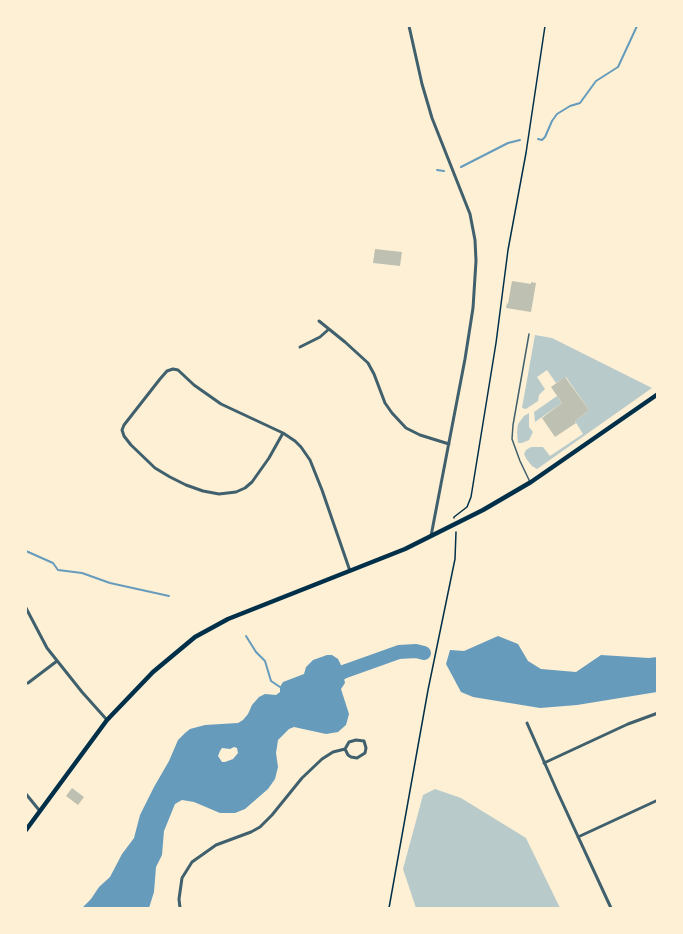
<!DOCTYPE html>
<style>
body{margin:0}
#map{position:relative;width:683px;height:934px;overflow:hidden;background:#fdf0d5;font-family:"Times New Roman",serif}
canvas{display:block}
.frame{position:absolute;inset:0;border:27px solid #fdf0d5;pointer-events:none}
</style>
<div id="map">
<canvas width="683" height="934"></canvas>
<div class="frame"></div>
</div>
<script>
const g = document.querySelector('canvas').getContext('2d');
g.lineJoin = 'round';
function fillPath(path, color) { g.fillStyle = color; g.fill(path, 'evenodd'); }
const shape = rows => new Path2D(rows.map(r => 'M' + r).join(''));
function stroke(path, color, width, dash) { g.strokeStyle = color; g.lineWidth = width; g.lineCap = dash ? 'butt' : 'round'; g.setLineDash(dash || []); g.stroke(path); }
fillPath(shape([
 [535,335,552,338,652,388,537,469,532,466,527,460,524,454,526,450,531,447,543,447,550,456,583,434,575,421,589,410,566,377,556,383,547,370,537,377,545,389,539,395,538,401,526,409,522,408],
 [557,396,562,403,535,422,534,412],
 [529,413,529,427,533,432,529,440,522,443,518,443,517,432,518,424,524,416],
 [435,789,461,798,526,838,560,908,416,908,403,869,423,795]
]), '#b9caca');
fillPath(shape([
 [498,636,518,644,528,661,541,669,576,672,601,655,649,658,657,657,657,692,577,705,540,708,473,697,461,692,446,664,450,650,464,651],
 [327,655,332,655,338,659,341,665,345,683,341,689,349,714,346,725,338,732,326,734,294,727,289,729,278,740,276,753,278,767,275,779,268,789,245,809,235,813,220,813,194,802,182,800,175,804,164,831,162,855,156,867,154,892,149,908,82,908,91,899,99,887,110,877,122,854,134,838,140,815,154,787,169,761,178,740,185,733,190,729,205,725,238,723,243,720,248,714,252,705,259,697,265,694,276,695,280,692,280,687,283,682,304,674,306,667,313,660],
 [234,747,237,748,238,753,233,759,225,762,222,762,218,756,220,751,222,748,230,749]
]), '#669bbc');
stroke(shape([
 [538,139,542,140,545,137,552,121,557,114,570,106,580,103,596,81,618,67,637,26],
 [461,167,508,143,520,140],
 [437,170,444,171],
 [26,551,53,563,58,570,82,573,110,583,169,596],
 [246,636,256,652,265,661,271,681,280,687]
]), '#669bbc', 2);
stroke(shape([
 [328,681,343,672,399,652,416,651,424,653]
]), '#669bbc', 14);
fillPath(shape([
 [375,249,402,252,400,266,373,263],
 [512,281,531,284,531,282,536,283,531,312,506,308,507,303,508,304],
 [565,377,589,410,575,421,576,423,555,437,542,418,562,403,551,387],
 [72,788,84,797,78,805,66,796]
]), '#bec0b2');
stroke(shape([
 [454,518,454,517,467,507,471,497,496,343,508,250,526,153,545,26],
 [389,908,428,690,455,559,456,532]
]), '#003049', 1.5);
stroke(shape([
 [529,334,513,425,512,439,520,461,530,482]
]), '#3f606c', 1.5);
stroke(shape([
 [409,26,422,84,432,118,470,214,475,240,476,261,473,308,465,359,431,536],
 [319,321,345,342,368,363,374,374,385,403,392,413,406,428,420,435,449,444],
 [300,347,320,337,329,329],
 [283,433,269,458,252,482,245,488,236,492,219,494,203,491,186,485,170,477,155,468,131,445,124,436,122,430,124,425,160,379,167,371,173,369,178,370,194,385,221,404,283,433,295,441,301,447,310,460,322,490,350,571],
 [26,608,47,648,82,692,107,720],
 [28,683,57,661],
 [527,723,557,791,611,908],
 [356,740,364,741,366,748,365,753,357,758,351,757,348,755,345,749,349,742,356,740],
 [544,763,628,724,658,713],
 [26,794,39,810],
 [578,837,658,800],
 [180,908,179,899,182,878,192,862,216,845,251,832,260,827,272,815,302,778,322,759,333,752,345,749]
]), '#3f606c', 3);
stroke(shape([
 [26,830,107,720,153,672,195,637,228,619,405,549,483,510,531,482,658,394]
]), '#003049', 4.5);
</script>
